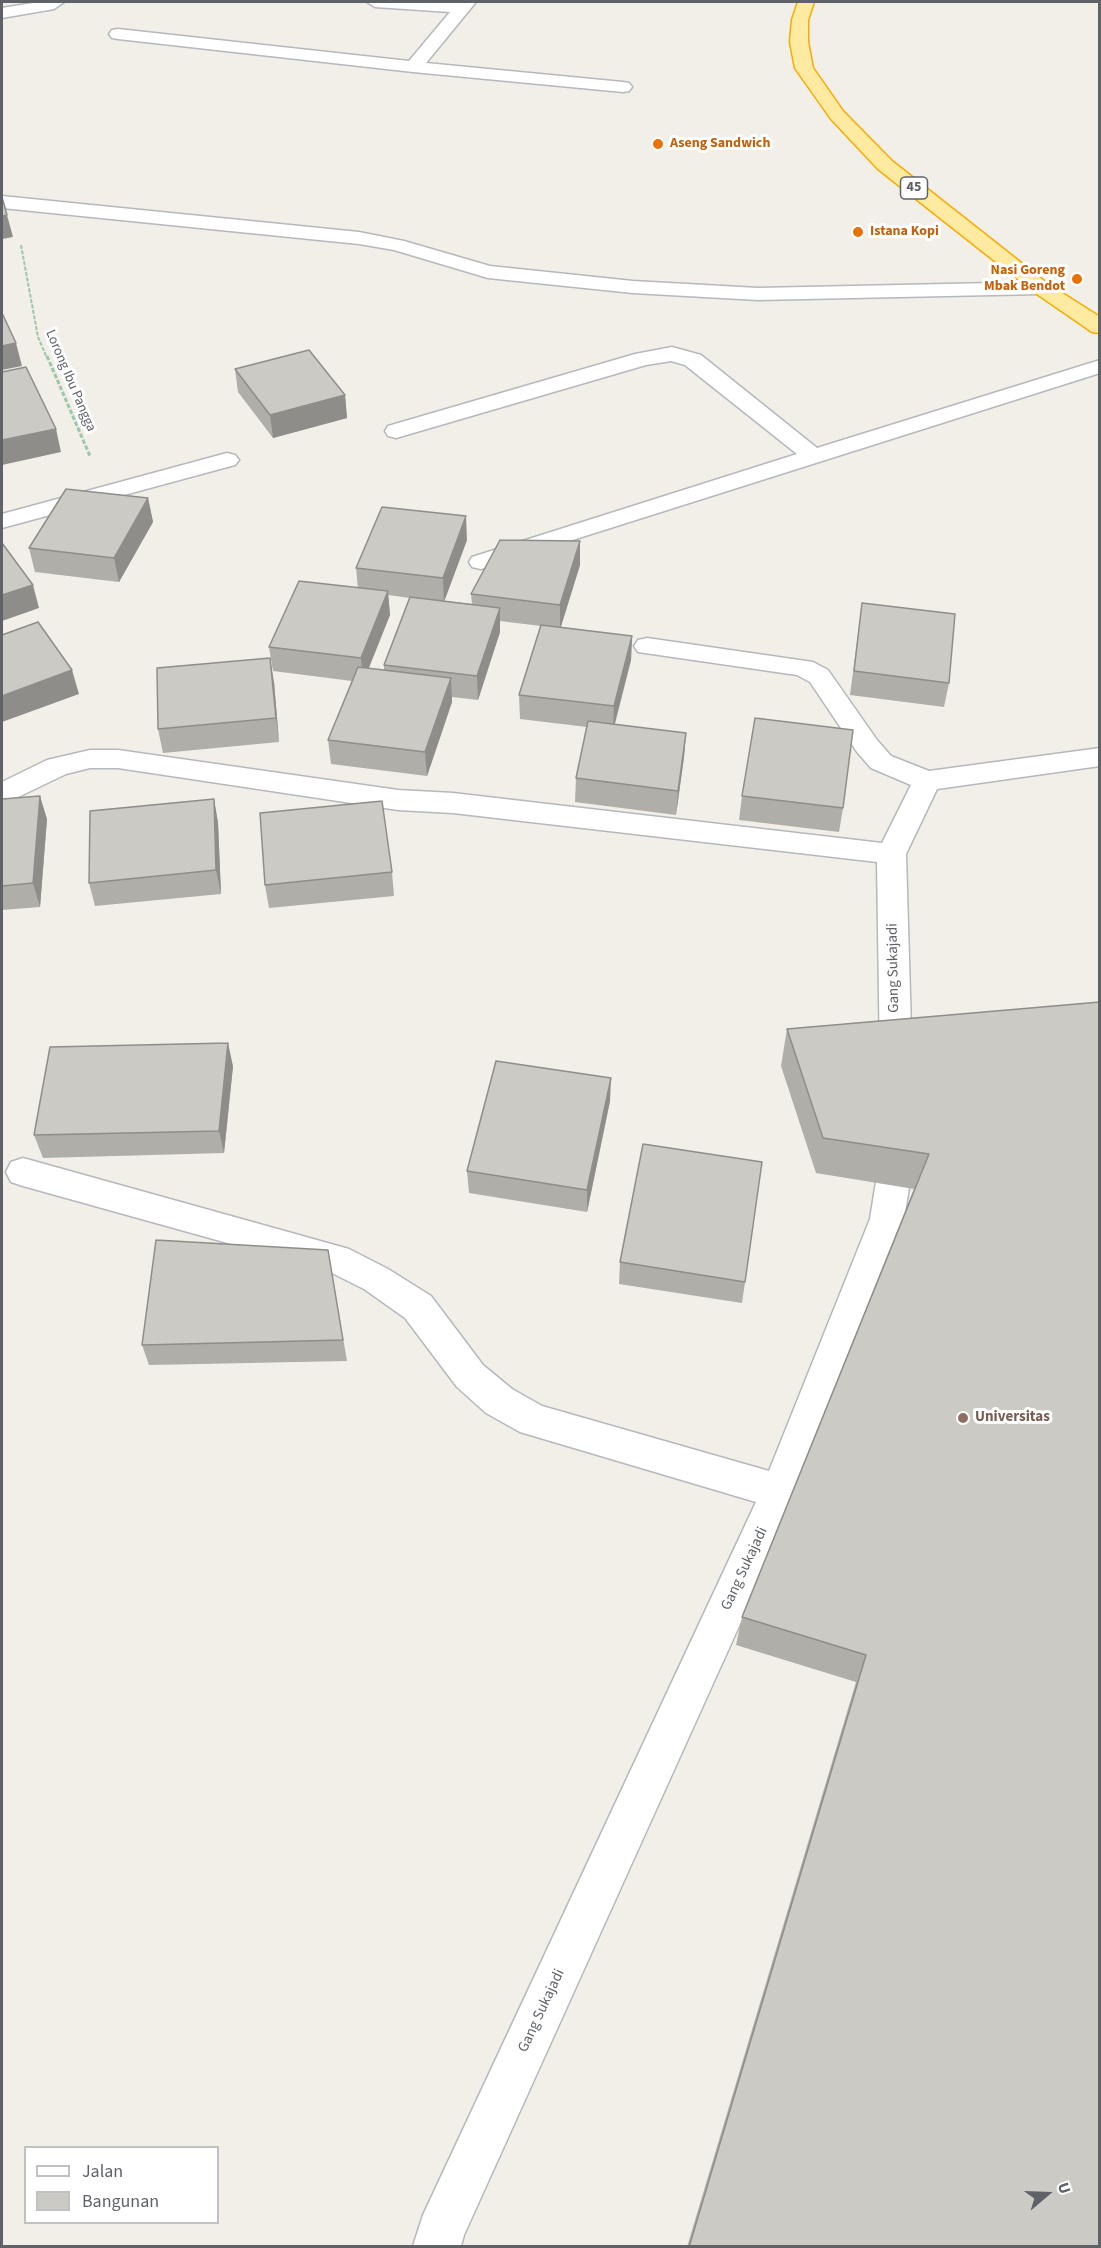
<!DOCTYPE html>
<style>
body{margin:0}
#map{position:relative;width:1101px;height:2248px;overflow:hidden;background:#f1efe8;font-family:"Source Sans 3",sans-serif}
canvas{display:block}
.frame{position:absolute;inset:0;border:3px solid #5f6368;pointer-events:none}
.legend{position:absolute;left:24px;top:2146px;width:195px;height:78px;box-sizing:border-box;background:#fff;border:2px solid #bfc1c3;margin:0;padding:8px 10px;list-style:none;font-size:18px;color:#5f6368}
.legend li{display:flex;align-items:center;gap:12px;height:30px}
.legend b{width:30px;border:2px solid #bfc1c3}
.north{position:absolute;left:1017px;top:2164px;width:60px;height:60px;-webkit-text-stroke:4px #fff;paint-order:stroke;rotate:71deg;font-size:16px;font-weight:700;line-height:24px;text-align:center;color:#5f6368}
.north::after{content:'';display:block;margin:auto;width:21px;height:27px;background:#5f6368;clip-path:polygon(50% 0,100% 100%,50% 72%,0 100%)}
</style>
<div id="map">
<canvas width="1101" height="2248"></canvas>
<div class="frame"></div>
<ul class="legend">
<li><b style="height:8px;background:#fff"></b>Jalan</li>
<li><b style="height:16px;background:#cccac5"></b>Bangunan</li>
</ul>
<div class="north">U</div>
</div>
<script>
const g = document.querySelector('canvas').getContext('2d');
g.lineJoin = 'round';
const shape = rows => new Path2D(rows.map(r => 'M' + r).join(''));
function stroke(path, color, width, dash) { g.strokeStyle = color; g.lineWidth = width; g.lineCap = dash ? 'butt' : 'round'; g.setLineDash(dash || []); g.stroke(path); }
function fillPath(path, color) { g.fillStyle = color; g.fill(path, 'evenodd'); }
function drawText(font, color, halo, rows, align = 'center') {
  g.font = font + ' "Source Sans 3",sans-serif'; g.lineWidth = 6; g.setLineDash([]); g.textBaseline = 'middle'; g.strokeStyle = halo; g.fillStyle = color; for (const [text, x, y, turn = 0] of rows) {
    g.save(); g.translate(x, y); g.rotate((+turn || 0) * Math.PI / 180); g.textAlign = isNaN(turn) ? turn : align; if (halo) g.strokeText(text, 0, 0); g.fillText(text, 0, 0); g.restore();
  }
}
const service = shape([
 [39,2,64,2,54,9,2,18,2,8,39,2]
]);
const minor = shape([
 [367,2,476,2,426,63,623,82,629,83,632,87,629,91,623,92,413,72,118,39,112,38,109,34,112,30,118,29,409,61,450,12,375,7,367,2],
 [2,196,359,232,404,241,490,266,633,281,758,288,1041,282,1048,284,1051,288,1048,292,1041,294,758,300,633,293,488,278,394,250,359,244,2,208,2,196],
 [672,347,701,355,817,448,1100,360,1100,373,481,569,472,567,469,562,472,557,797,454,685,365,671,361,646,365,396,438,388,436,385,431,388,426,635,354,672,347],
 [227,453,235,455,239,460,235,465,2,528,2,514,227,453],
 [647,638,813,662,828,670,877,740,891,756,929,771,1100,748,1100,766,937,789,906,854,912,1064,907,1073,896,1076,885,1073,880,1064,877,862,453,813,398,810,118,768,90,768,66,774,12,800,2,802,2,782,47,760,90,750,118,750,398,790,453,793,882,843,911,785,871,768,857,752,810,682,797,675,638,652,634,646,638,640,647,638],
 [896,1129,908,1133,913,1142,913,1163,904,1219,805,1478,817,1483,822,1495,817,1507,803,1513,791,1511,464,2235,461,2246,413,2246,423,2215,756,1502,520,1432,486,1413,457,1387,405,1318,364,1289,328,1271,23,1186,11,1182,6,1172,11,1162,23,1158,349,1249,388,1269,431,1296,483,1365,512,1389,542,1406,769,1471,870,1219,879,1163,879,1142,884,1133,896,1129]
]);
const trunk = shape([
 [798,2,814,2,808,20,808,42,813,68,843,111,892,161,1048,284,1100,317,1100,333,1092,332,1034,292,878,169,831,119,795,68,790,42,792,20,798,2]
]);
stroke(service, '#b5b8bc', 3);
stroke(minor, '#b5b8bc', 3);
stroke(trunk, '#f9ab00', 3);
stroke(shape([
 [21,245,38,337,47,358]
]), '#9cc7a9', 2, [4, 1.5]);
stroke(shape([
 [47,356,90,456]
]), '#9cc7a9', 3, [4.5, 2]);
fillPath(service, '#fff');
fillPath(minor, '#fff');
fillPath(trunk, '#feeaa1');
fillPath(shape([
 [235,369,345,395,347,418,273,438,238,392],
 [148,498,153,522,119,582,35,572,29,548],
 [467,540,444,601,472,604,471,594,580,565,561,627,632,636,631,660,615,724,686,733,684,757,676,815,575,802,576,778,587,727,520,719,519,695,541,626,500,621,500,632,478,700,452,697,452,702,427,776,331,764,328,740,352,681,273,671,269,647,358,588,356,568],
 [388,595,410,598,384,665,384,670,369,668,390,615],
 [862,603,949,683,944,707,850,695],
 [274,682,279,742,163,753,158,729],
 [742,796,843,808,839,832,739,820],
 [2,799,47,819,40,907,2,910],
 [214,799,218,823,221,894,95,906,89,883],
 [392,872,394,896,269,908,265,885],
 [1100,1002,1100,2247,687,2247,856,1682,736,1645,742,1617,914,1189,816,1173,781,1066,787,1029],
 [233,1066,224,1153,43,1158,34,1135],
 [610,1101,587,1212,469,1193,467,1171],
 [328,1250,347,1361,149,1365,142,1345],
 [620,1262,745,1282,742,1303,619,1284]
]), '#afaea9');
fillPath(shape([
 [7,215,13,237,2,239,2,216],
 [16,343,22,366,2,370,2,346],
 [345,395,347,418,273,438,270,415],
 [56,429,61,452,2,465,2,440],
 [148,498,153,522,119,582,114,558],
 [466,516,467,540,444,602,443,578],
 [580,541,580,565,560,629,560,605],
 [33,585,39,608,2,621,2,595],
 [388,591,390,615,363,682,361,658],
 [500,608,500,632,478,700,477,676],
 [632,636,631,660,613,730,614,706],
 [270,658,274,682,279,742,276,718],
 [72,670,79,694,2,722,2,696],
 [451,678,452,702,427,776,425,752],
 [686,733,684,757,676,815,678,791],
 [40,796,47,819,40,907,33,883],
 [214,799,218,823,221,894,216,870],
 [228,1043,233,1066,224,1153,219,1131],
 [611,1078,610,1101,587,1212,587,1190]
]), '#8f8d8a');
const building = shape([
 [2,197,7,215,2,216,2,197],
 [2,313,16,343,2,346,2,313],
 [309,350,345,395,270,415,235,369,309,350],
 [26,367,56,429,2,440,2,372,26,367],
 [66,489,148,498,114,558,29,548,66,489],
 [382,507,466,516,443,578,356,568,382,507],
 [500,540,580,541,560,605,471,594,500,540],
 [2,543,33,585,2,595,2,543],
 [299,581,388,591,361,658,269,647,299,581],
 [410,597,500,608,477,676,384,665,410,597],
 [862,603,955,614,949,683,854,671,862,603],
 [38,622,72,670,2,696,2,635,38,622],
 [541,625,632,636,614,706,519,695,541,625],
 [270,658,276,718,158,729,157,668,270,658],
 [358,667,451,678,425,752,328,740,358,667],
 [755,718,853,730,843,808,742,796,755,718],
 [588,721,686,733,678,791,576,778,588,721],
 [40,796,33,883,2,886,2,799,40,796],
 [214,799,216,870,89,883,90,811,214,799],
 [382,801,392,872,265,885,260,813,382,801],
 [1100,1002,1100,2247,689,2247,866,1655,742,1617,929,1154,823,1138,787,1029,1100,1002],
 [228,1043,219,1131,34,1135,50,1047,228,1043],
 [496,1061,611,1078,587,1190,467,1171,496,1061],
 [643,1144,762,1162,745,1282,620,1262,643,1144],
 [156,1240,328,1250,343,1340,142,1345,156,1240]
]);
fillPath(building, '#cccac5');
stroke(building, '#8f8d8a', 1.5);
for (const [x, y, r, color] of [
 [658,144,6,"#e8710a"],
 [858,232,6,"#e8710a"],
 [1077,279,6,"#e8710a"],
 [963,1418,6,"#8d6e63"]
]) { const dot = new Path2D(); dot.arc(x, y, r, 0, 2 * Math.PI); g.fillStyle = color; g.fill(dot); stroke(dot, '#fff', 2); }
drawText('bold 14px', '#c56008', '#fff', [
 ["Aseng Sandwich",670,144],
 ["Istana Kopi",870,232],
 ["Nasi Goreng",1065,271,"right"],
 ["Mbak Bendot",1065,287,"right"]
], 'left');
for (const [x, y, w] of [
 [914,188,27]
]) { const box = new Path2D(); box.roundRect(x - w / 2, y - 11, w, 22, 4.5); g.fillStyle = '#fff'; g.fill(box); stroke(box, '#5f6368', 1.5); }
drawText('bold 14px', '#5f6368', null, [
 ["45",914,188]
]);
drawText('14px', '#5f6368', '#fff', [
 ["Lorong Ibu Pangga",70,381,67]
]);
drawText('15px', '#5f6368', '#fff', [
 ["Gang Sukajadi",894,968,-91],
 ["Gang Sukajadi",745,1569,-65],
 ["Gang Sukajadi",542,2011,-65]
]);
drawText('bold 15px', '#785e54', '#fff', [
 ["Universitas",975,1418]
], 'left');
</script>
